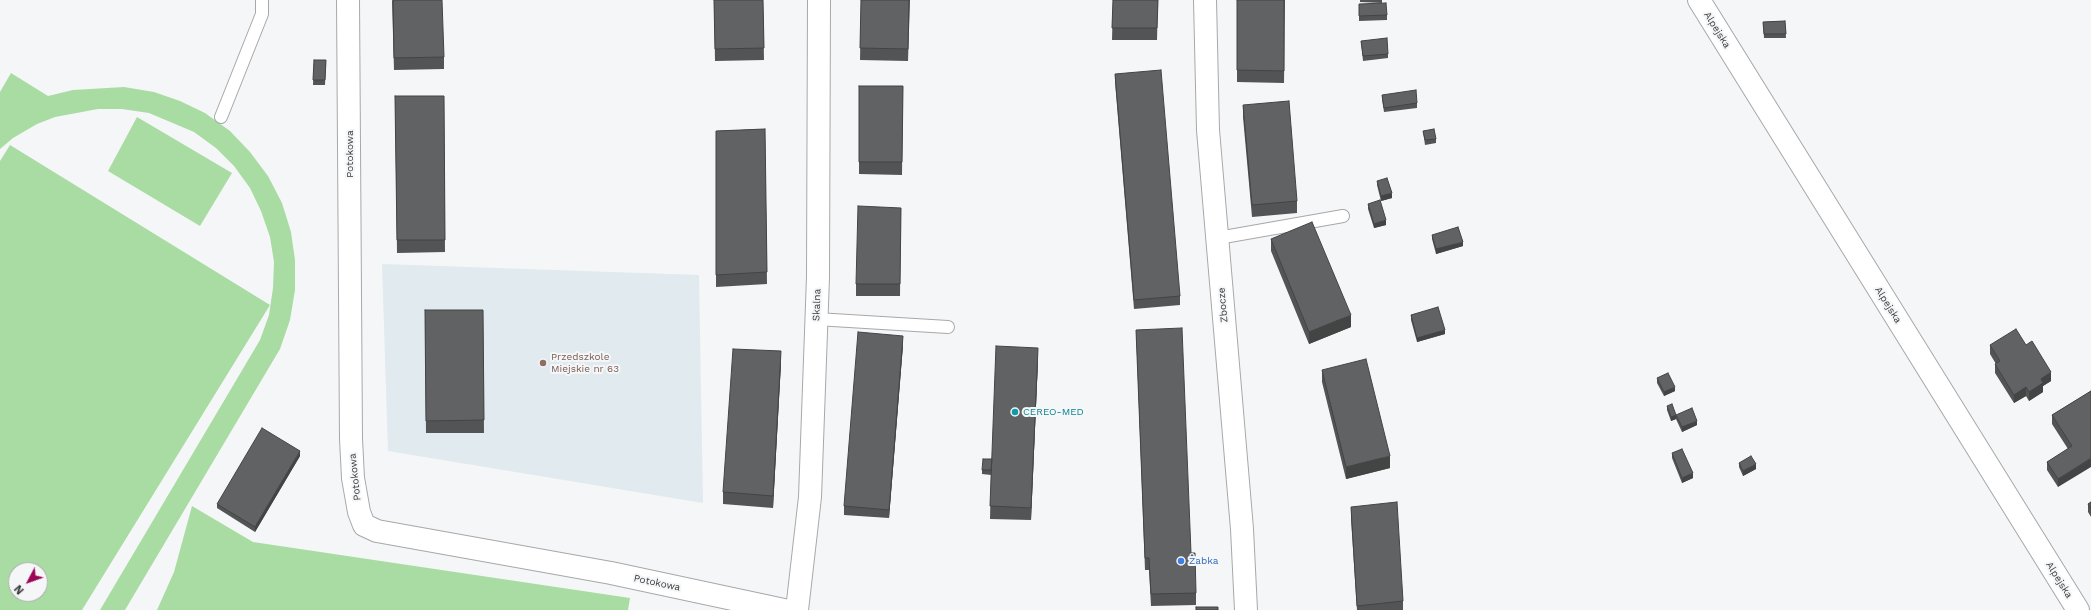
<!DOCTYPE html>
<meta charset="utf-8">
<style>
body{margin:0}
#map{position:relative;width:2091px;height:610px;overflow:hidden;background:#f5f6f8;font-family:"Work Sans",sans-serif}
canvas{display:block}
.north{position:absolute;left:8px;top:562px;width:40px;height:40px;box-sizing:border-box;background:#f5f6f8;border:1px solid #aaabac;border-radius:50%;rotate:229deg;font-size:11px;font-weight:700;line-height:16px;text-align:center;color:#393a3a}
.north::after{content:'';display:block;margin:auto;width:14px;height:18px;background:#9b0655;clip-path:polygon(50% 0,100% 100%,50% 72%,0 100%)}
</style>
<div id="map">
<canvas width="2091" height="610"></canvas>
<div class="north">N</div>
</div>
<script>
const g = document.querySelector('canvas').getContext('2d');
g.lineJoin = 'round';
function fillPath(path, color) { g.fillStyle = color; g.fill(path, 'evenodd'); }
const shape = rows => new Path2D(rows.map(r => 'M' + r).join(''));
function stroke(path, color, width, dash) { g.strokeStyle = color; g.lineWidth = width; g.lineCap = dash ? 'butt' : 'round'; g.setLineDash(dash || []); g.stroke(path); }
function drawText(font, color, halo, rows, align = 'center') {
  g.font = font + ' "Work Sans",sans-serif'; g.lineWidth = 4; g.setLineDash([]); g.textBaseline = 'middle'; g.strokeStyle = halo; g.fillStyle = color; for (const [text, x, y, turn = 0] of rows) {
    g.save(); g.translate(x, y); g.rotate((+turn || 0) * Math.PI / 180); g.textAlign = isNaN(turn) ? turn : align; if (halo) g.strokeText(text, 0, 0); g.fillText(text, 0, 0); g.restore();
  }
}
fillPath(shape([
 [382,264,699,275,703,503,388,451]
]), '#e1eaef');
fillPath(shape([
 [11,73,48,96,73,90,124,87,154,92,180,101,205,113,230,131,250,152,268,176,282,203,291,232,295,260,295,290,290,320,280,349,125,610,100,610,260,340,269,315,273,288,274,262,270,237,261,211,250,188,234,166,216,148,194,132,149,113,122,109,98,109,55,117,37,124,13,138,0,149,0,92],
 [137,117,232,173,200,226,108,171],
 [10,145,270,305,82,610,0,610,0,161],
 [16,570,40,570,40,594,16,594],
 [192,506,253,542,630,598,628,610,157,610,174,572]
]), '#a9dca2');
const service = shape([
 [221,117,262,14,262,0],
 [1218,238,1343,216],
 [816,319,948,327]
]);
const minor = shape([
 [348,0,351,439,353,478,359,512,364,525,377,531,611,573,784,610],
 [1205,0,1208,130,1242,529,1246,610],
 [1699,0,2078,610],
 [797,610,810,497,818,277,819,0]
]);
stroke(service, '#a7a8aa', 14);
stroke(minor, '#a7a8aa', 24);
stroke(service, '#fff', 12);
stroke(minor, '#fff', 22);
fillPath(shape([
 [392,0,444,57,444,69,394,70],
 [714,0,763,0,764,60,715,61],
 [861,0,910,0,908,61,860,60],
 [1113,0,1158,0,1157,40,1112,40],
 [1237,0,1285,0,1284,83,1237,82],
 [1360,0,1382,0,1382,3,1360,2],
 [1359,4,1387,15,1387,20,1359,21],
 [1785,21,1786,38,1764,38,1763,22],
 [1361,41,1388,54,1388,58,1363,61],
 [314,60,326,60,325,85,313,85],
 [1115,74,1180,296,1180,305,1134,309,1115,82],
 [859,86,903,86,902,175,859,174],
 [1382,95,1417,103,1417,108,1384,112,1382,99],
 [395,96,444,96,445,252,397,253],
 [1243,105,1297,201,1297,213,1252,217,1243,117],
 [765,129,767,284,716,287,716,131],
 [1423,131,1436,139,1436,143,1425,145],
 [1377,181,1392,198,1381,201,1377,185],
 [1368,204,1386,225,1374,228,1368,209],
 [901,208,900,296,856,296,856,284],
 [1432,235,1463,246,1436,254,1432,239],
 [1271,239,1351,327,1309,344,1271,251],
 [425,310,483,310,484,433,426,433],
 [1411,315,1445,334,1417,342,1411,320],
 [1136,330,1191,553,1196,593,1196,605,1151,606,1149,570,1145,570],
 [903,345,889,518,844,515,844,506],
 [1990,345,2026,345,2051,381,2043,386,2043,392,2029,401,2026,396,2014,403,1995,373,1995,364,1996,364,1990,354],
 [1038,360,1031,520,990,519,991,475,982,474,982,470,992,459],
 [781,363,773,508,723,504,723,492],
 [1322,370,1390,468,1346,479,1322,382],
 [1657,378,1675,391,1664,396,1657,383],
 [2091,391,2058,487,2047,470,2047,462,2068,449,2052,424,2052,415],
 [1667,406,1676,419,1671,421,1667,410],
 [1676,415,1697,425,1682,432,1676,419],
 [1672,453,1693,478,1682,483,1672,458],
 [300,456,255,532,217,508,217,504],
 [1739,463,1756,469,1743,476,1739,467],
 [2091,502,2091,517,2088,512,2088,504],
 [1351,507,1403,601,1403,610,1357,610,1351,519]
]), '#535455');
fillPath(shape([
 [1392,193,1392,198,1381,201,1381,196],
 [1386,220,1386,225,1374,228,1374,224],
 [1463,242,1463,246,1436,254,1436,249],
 [1351,315,1351,327,1309,344,1309,332],
 [1445,330,1445,334,1417,342,1417,338],
 [903,336,903,345,889,518,889,510],
 [1038,348,1038,360,1031,520,1031,508],
 [781,351,781,363,773,508,773,496],
 [2051,372,2051,381,2043,386,2043,392,2029,401,2029,392,2041,379],
 [1675,387,1675,391,1664,396,1664,392],
 [2026,387,2026,396,2014,403,2014,395],
 [1676,415,1676,419,1671,421,1671,417],
 [1697,421,1697,425,1682,432,1682,427],
 [300,451,300,456,255,532,255,527],
 [1390,456,1390,468,1346,479,1346,467],
 [2091,458,2091,467,2058,487,2058,479],
 [1756,464,1756,469,1743,476,1743,471],
 [1693,473,1693,478,1682,483,1682,478]
]), '#434545');
const building = shape([
 [393,0,442,0,444,57,394,58,393,0],
 [714,0,763,0,764,48,715,49,714,0],
 [861,0,909,0,908,49,860,48,861,0],
 [1113,0,1158,0,1157,28,1112,28,1113,0],
 [1237,0,1284,0,1284,71,1237,70,1237,0],
 [1386,3,1387,15,1359,16,1359,4,1386,3],
 [1785,21,1786,34,1764,34,1763,22,1785,21],
 [1387,38,1388,54,1363,56,1361,41,1387,38],
 [314,60,326,60,325,80,313,80,314,60],
 [1161,70,1180,296,1134,300,1115,74,1161,70],
 [859,86,903,86,902,162,859,162,859,86],
 [1416,90,1417,103,1384,108,1382,95,1416,90],
 [395,96,444,96,445,240,397,240,395,96],
 [1289,101,1297,201,1252,205,1243,105,1289,101],
 [765,129,767,272,716,275,716,131,765,129],
 [1434,129,1436,139,1425,140,1423,131,1434,129],
 [1387,178,1392,193,1381,196,1377,181,1387,178],
 [1380,200,1386,220,1374,224,1368,204,1380,200],
 [858,206,901,208,900,284,856,284,858,206],
 [1312,222,1351,315,1309,332,1271,239,1312,222],
 [1458,227,1463,242,1436,249,1432,235,1458,227],
 [1438,307,1445,330,1417,338,1411,315,1438,307],
 [425,310,483,310,484,420,426,421,425,310],
 [1182,328,1191,553,1195,553,1196,593,1151,594,1149,558,1145,558,1136,330,1182,328],
 [2016,329,2026,345,2032,341,2051,372,2041,379,2043,383,2029,392,2026,387,2014,395,1995,364,2000,361,1990,345,2016,329],
 [858,332,903,336,889,510,844,506,858,332],
 [996,346,1038,348,1031,508,990,506,996,346],
 [733,349,781,351,773,496,723,492,733,349],
 [1366,359,1390,456,1346,467,1322,370,1366,359],
 [1668,373,1675,387,1664,392,1657,378,1668,373],
 [2091,391,2091,458,2058,479,2047,462,2072,446,2052,415,2091,391],
 [1672,404,1676,415,1671,417,1667,406,1672,404],
 [1692,408,1697,421,1682,427,1676,415,1692,408],
 [262,428,300,451,255,527,217,504,262,428],
 [1682,449,1693,473,1682,478,1672,453,1682,449],
 [1751,456,1756,464,1743,471,1739,463,1751,456],
 [983,459,992,459,991,470,982,470,983,459],
 [1397,502,1403,601,1357,606,1351,507,1397,502],
 [2091,502,2091,509,2088,504,2091,502],
 [1196,607,1218,607,1218,610,1196,610,1196,607]
]);
fillPath(building, '#606263');
stroke(building, '#434545', 1);
for (const [x, y, r, color] of [
 [543,363,4,"#8d6e63"],
 [1015,412,4,"#0f9aa8"],
 [1181,561,4,"#3f7fe0"]
]) { const dot = new Path2D(); dot.arc(x, y, r, 0, 2 * Math.PI); g.fillStyle = color; g.fill(dot); stroke(dot, '#f5f6f8', 1.5); }
drawText('10px', '#393a3a', '#f5f6f8', [
 ["Alpejska",1717,30,58],
 ["Potokowa",350,154,-90],
 ["Skalna",817,305,-88],
 ["Zbocze",1223,305,-95],
 ["Alpejska",1888,305,58],
 ["Potokowa",355,477,-96],
 ["Alpejska",2059,580,58],
 ["Potokowa",657,583,12]
]);
drawText('10px', '#785e54', '#f5f6f8', [
 ["Przedszkole",551,357],
 ["Miejskie nr 63",551,369]
], 'left');
drawText('10px', '#0d838f', '#f5f6f8', [
 ["CEREO-MED",1023,412]
], 'left');
drawText('10px', '#366cbe', '#f5f6f8', [
 ["Żabka",1189,561]
], 'left');
</script>
